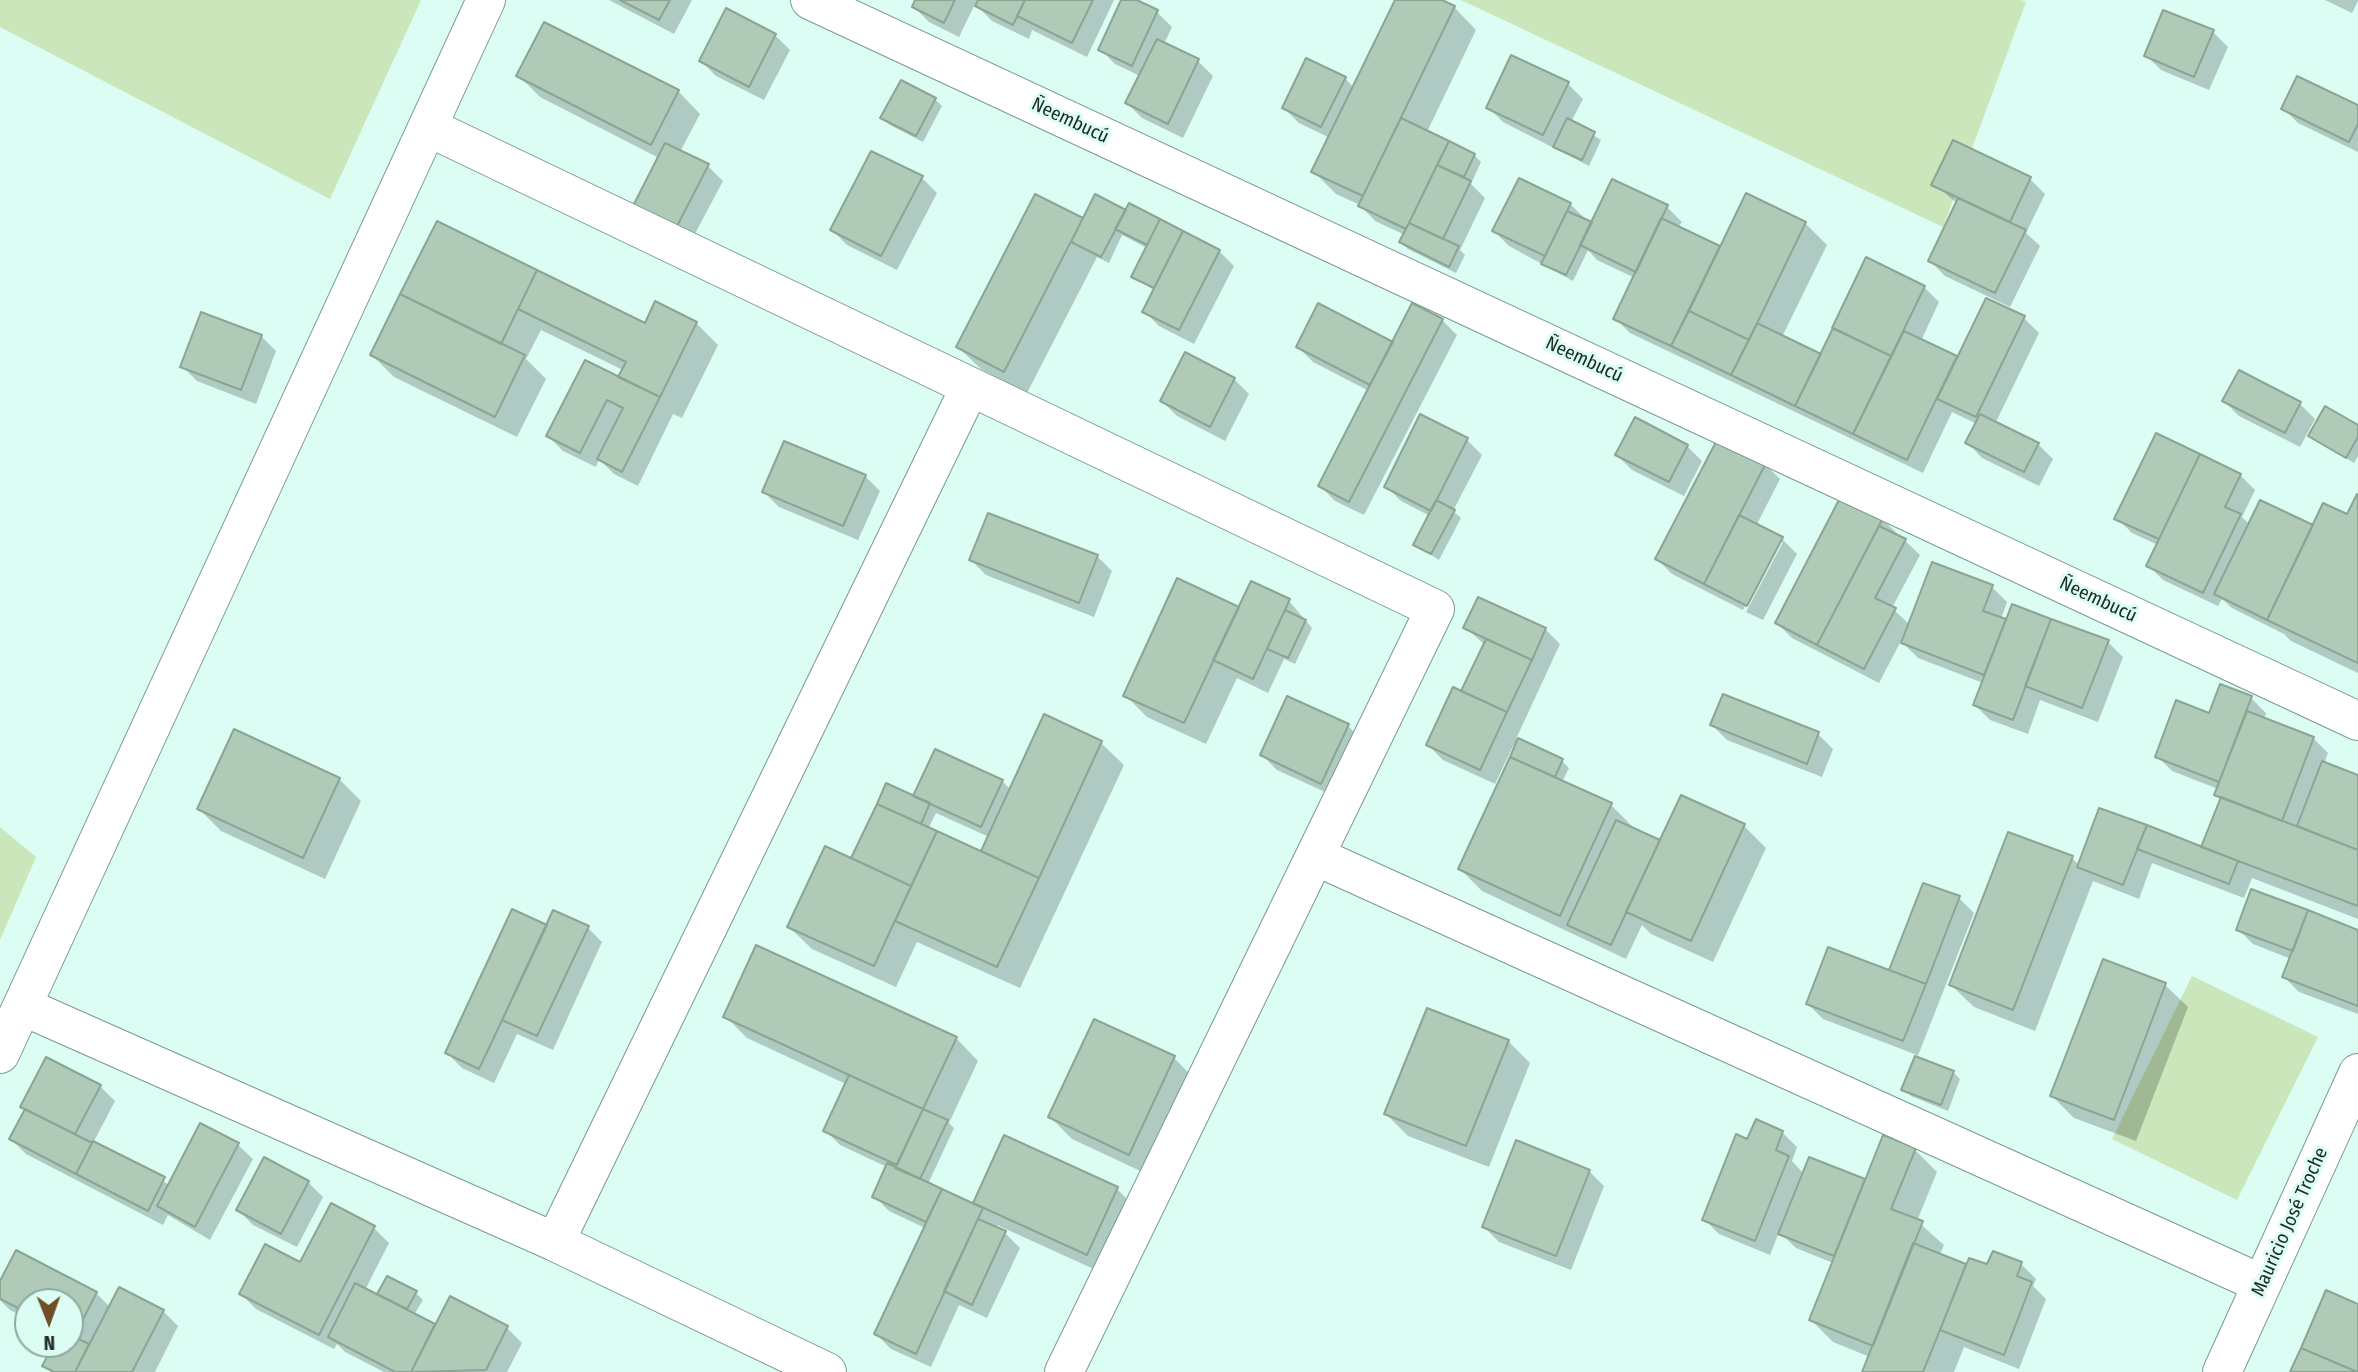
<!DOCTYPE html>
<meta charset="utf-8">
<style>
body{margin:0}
#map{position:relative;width:2358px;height:1372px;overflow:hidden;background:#dbfdf3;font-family:"Fira Sans Condensed",sans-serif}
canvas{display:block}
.north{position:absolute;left:14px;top:1288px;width:70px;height:70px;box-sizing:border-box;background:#dbfdf3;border:2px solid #8fa8a1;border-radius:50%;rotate:179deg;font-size:19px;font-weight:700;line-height:28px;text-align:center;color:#1c2925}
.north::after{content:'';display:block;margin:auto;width:24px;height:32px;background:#704f26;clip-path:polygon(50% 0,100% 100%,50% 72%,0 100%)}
</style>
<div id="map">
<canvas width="2358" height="1372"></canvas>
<div class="north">N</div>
</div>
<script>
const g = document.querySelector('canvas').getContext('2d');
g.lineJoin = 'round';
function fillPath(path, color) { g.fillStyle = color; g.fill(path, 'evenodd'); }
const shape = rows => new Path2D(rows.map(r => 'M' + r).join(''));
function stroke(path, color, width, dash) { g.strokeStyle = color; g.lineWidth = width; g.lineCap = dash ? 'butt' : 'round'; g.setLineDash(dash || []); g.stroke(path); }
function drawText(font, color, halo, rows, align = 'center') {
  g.font = font + ' "Fira Sans Condensed",sans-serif'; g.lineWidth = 6; g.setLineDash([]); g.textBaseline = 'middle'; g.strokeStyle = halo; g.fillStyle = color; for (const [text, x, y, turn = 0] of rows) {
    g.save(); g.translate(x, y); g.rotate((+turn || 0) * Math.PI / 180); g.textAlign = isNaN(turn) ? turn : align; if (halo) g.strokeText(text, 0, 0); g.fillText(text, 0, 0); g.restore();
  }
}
fillPath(shape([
 [0,0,421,0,330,199,0,27],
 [1461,0,2021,0,2026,2,1943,227],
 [0,827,36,857,0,940],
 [2192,976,2318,1037,2237,1200,2112,1139]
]), '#cae6ba');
fillPath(shape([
 [609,0,692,0,674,34],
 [917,0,1114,0,1087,57,1032,30,1029,39,992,21,975,4,959,37,929,22,914,7],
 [1123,0,1133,0,1157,12,1172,27,1164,44,1198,61,1213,76,1183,138,1142,118,1127,103,1140,76,1115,64,1100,49],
 [1397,0,1438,0,1454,7,1476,30,1427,132,1474,155,1481,162,1471,184,1485,198,1460,250,1465,255,1456,273,1408,249,1401,242,1405,235,1375,221,1360,205,1336,194,1314,172,1330,138,1299,123,1284,108,1345,78,1354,88],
 [2325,0,2358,0,2358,1,2352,13],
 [2213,32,2228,47,2209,90,2161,70,2146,55],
 [775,35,790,50,764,100,716,76,701,61],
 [518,75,678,91,700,114,680,152,708,166,723,181,690,243,634,208,659,158,540,97],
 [1568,84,1583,99,1571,122,1601,140,1589,166,1503,122,1488,107],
 [935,99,942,106,923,142,890,125,883,118],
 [2358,107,2358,152,2298,123,2283,108],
 [1954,142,2030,179,2045,194,2026,233,2040,246,2010,307,1945,276,1930,261,1958,204,1934,184],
 [922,178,937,193,897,270,847,245,832,230],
 [1036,196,1084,221,1127,212,1130,206,1219,251,1234,266,1194,344,1159,326,1144,311,1155,291,1133,276,1147,248,1122,235,1109,263,1097,257,1027,393,981,369,958,347],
 [1570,204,1592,225,1667,207,1682,222,1678,228,1721,249,1805,223,1827,245,1782,337,1821,356,1924,287,1939,302,1921,341,1958,359,2024,318,2039,333,1995,424,2038,444,2053,459,2039,486,1982,458,1968,443,1977,424,1952,412,1923,473,1630,333,1615,318,1635,278,1597,260,1588,250,1573,281,1509,246,1494,231],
 [438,223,645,326,696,323,718,345,682,418,673,414,638,486,614,474,599,459,596,467,563,451,548,436,619,379,623,370,541,330,526,359,546,379,517,437,394,377,372,355],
 [1442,320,1457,335,1364,515,1335,501,1320,486,1369,391,1313,362,1298,347,1394,344],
 [261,336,276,351,256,404,197,381,182,366],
 [2240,373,2300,404,2315,419,2300,447,2239,416,2224,401],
 [1234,379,1249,394,1225,441,1177,416,1162,401],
 [1421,416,1467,440,1482,455,1453,511,1461,518,1439,560,1416,545,1430,516,1401,501,1386,486],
 [2358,427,2358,456,2354,463,2310,436],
 [2157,435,2240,475,2255,490,2242,517,2250,525,2313,527,2348,517,2358,496,2358,673,2291,641,2284,634,2232,608,2222,599,2218,606,2163,580,2148,565,2158,545,2132,533,2117,518],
 [1687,446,1702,461,1684,496,1632,470,1617,455],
 [1765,464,1780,479,1756,526,1782,539,1797,554,1763,620,1746,612,1783,542,1779,542,1743,610,1672,574,1657,559],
 [865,476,880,491,858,540,779,507,764,492],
 [1882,519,1920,555,1892,608,1910,625,1933,564,1992,587,2007,602,2001,619,2108,642,2123,657,2098,722,2040,700,2028,734,1990,720,1975,705,1983,683,1918,658,1901,641,1879,683,1792,638,1777,623],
 [1097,556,1112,571,1094,617,986,575,971,560],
 [1289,601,1312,628,1295,664,1284,659,1268,693,1237,678,1206,744,1147,717,1125,695],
 [1465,627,1545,629,1560,644,1516,739,1562,761,1569,768,1562,782,1611,805,1633,827,1632,830,1660,843,1681,797,1744,826,1766,848,1713,962,1651,934,1642,925,1626,959,1482,891,1460,869,1516,748,1513,746,1495,784,1443,760,1428,745,1462,694,1485,645],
 [1724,696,1818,734,1833,749,1822,777,1727,740,1712,725],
 [2251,698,2266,713,2264,719,2313,738,2328,753,2324,764,2358,777,2358,919,2252,878,2244,898,2152,863,2139,899,2093,881,2035,1031,1974,1007,1951,985,2072,858,2079,865,2100,810,2202,849,2222,800,2216,794,2218,789,2172,771,2157,756,2210,715],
 [1045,717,1101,743,1124,765,1020,988,917,942,896,987,812,949,789,927,859,863,854,858,914,798,1002,781,1011,790],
 [936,813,989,837,982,853,928,829],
 [1348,726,1363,741,1336,797,1277,770,1262,755],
 [339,779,361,801,325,879,221,831,199,809],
 [1924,885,1959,898,1974,913,1917,1058,1953,1072,1960,1079,1948,1111,1911,1096,1904,1089,1917,1055,1823,1019,1808,1004,1890,973],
 [548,927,588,928,602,942,553,1050,517,1034,494,1083,462,1068,447,1053],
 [2238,929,2358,931,2358,1014,2299,992,2284,977,2291,959,2253,944],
 [2104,962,2165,985,2188,1007,2136,1141,2074,1118,2052,1096],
 [725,1016,956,1038,978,1061,949,1123,954,1128,928,1184,973,1205,1005,1138,1117,1189,1139,1211,1109,1276,997,1225,995,1228,1005,1233,1020,1248,987,1318,959,1305,931,1367,891,1349,876,1334,925,1228,889,1211,874,1196,887,1167,840,1145,825,1130,846,1084,747,1038],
 [1508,1041,1530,1063,1489,1167,1408,1136,1386,1114],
 [1174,1058,1196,1080,1151,1176,1072,1139,1050,1117],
 [100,1086,115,1101,92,1145,170,1185,238,1145,253,1159,210,1240,168,1215,163,1225,26,1154,11,1139],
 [1782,1132,1797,1147,1792,1161,1804,1174,1866,1182,1915,1150,1937,1172,1917,1221,1944,1245,1939,1256,1967,1268,2021,1264,2036,1279,2033,1286,2046,1299,2019,1369,1964,1347,1954,1372,1864,1372,1870,1357,1833,1342,1811,1320,1833,1263,1796,1248,1779,1232,1770,1255,1719,1234,1704,1219,1748,1141],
 [1589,1171,1604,1186,1571,1270,1499,1242,1484,1227],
 [308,1182,323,1197,297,1247,253,1225,238,1210],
 [331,1206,374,1228,389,1243,365,1290,385,1299,379,1294,416,1293,423,1300,414,1315,436,1326,507,1328,522,1343,507,1372,384,1372,345,1352,337,1344,334,1349,256,1309,241,1294,301,1265],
 [0,1285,96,1293,110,1307,120,1289,163,1311,178,1326,155,1372,51,1372,45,1366,56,1344,70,1344,70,1302,28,1302,28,1319,10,1310,0,1300]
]), '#0003');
const building = shape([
 [620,0,670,0,659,20,620,0],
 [915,0,955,0,944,23,912,7,915,0],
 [978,0,1025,0,1013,25,975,6,978,0],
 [1025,0,1093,0,1072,43,1017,16,1025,0],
 [1121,0,1137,0,1158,10,1132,66,1098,50,1121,0],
 [1395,0,1442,0,1455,6,1363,196,1311,172,1395,0],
 [726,8,776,34,749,87,699,61,726,8],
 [2163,10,2214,30,2194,77,2144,56,2163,10],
 [544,22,679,90,651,145,516,76,544,22],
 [1157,39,1199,59,1168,124,1125,103,1157,39],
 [1511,55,1569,82,1543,135,1486,108,1511,55],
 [1306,58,1346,77,1321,127,1282,108,1306,58],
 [2297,76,2358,105,2358,124,2349,142,2281,109,2297,76],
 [901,80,936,98,916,136,880,118,901,80],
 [1401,118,1449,141,1406,229,1358,206,1401,118],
 [1567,118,1595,132,1582,160,1553,147,1567,118],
 [1953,140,2031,177,2010,222,1931,185,1953,140],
 [1449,141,1475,154,1464,177,1437,165,1449,141],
 [665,143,709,164,675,230,632,208,665,143],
 [871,151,923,176,881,256,830,230,871,151],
 [1437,165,1471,181,1443,239,1409,223,1437,165],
 [1519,178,1571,203,1545,256,1492,231,1519,178],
 [1612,179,1668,205,1636,272,1580,245,1612,179],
 [1746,193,1806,222,1749,340,1689,311,1746,193],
 [1035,194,1083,218,1004,372,956,347,1035,194],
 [1095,194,1126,210,1101,257,1071,242,1095,194],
 [1958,198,2026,230,1995,293,1928,261,1958,198],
 [1129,203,1160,219,1147,245,1115,229,1129,203],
 [1567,211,1592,222,1566,275,1541,264,1567,211],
 [1661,218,1720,246,1671,346,1613,319,1661,218],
 [1160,219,1183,231,1154,288,1131,277,1160,219],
 [437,221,537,270,501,344,400,294,437,221],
 [1409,223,1459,246,1449,267,1399,242,1409,223],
 [1183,231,1220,250,1179,330,1142,312,1183,231],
 [1866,257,1925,286,1891,356,1832,328,1866,257],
 [537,270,645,323,655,301,697,322,660,397,618,377,626,362,518,309,537,270],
 [400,294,525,355,495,417,370,355,400,294],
 [1986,298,2025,316,1976,417,1937,399,1986,298],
 [1318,303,1393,342,1370,385,1296,347,1318,303],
 [1412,303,1443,319,1349,502,1318,486,1412,303],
 [1689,311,1749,340,1731,375,1671,346,1689,311],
 [201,312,262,335,241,390,180,367,201,312],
 [1757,323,1821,354,1795,406,1731,375,1757,323],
 [1833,328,1891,356,1853,434,1795,406,1833,328],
 [1904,331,1957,356,1907,460,1853,434,1904,331],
 [1185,352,1235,378,1210,427,1160,401,1185,352],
 [585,360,660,397,622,472,597,459,623,408,607,400,580,453,546,436,585,360],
 [2239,370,2301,402,2285,433,2222,401,2239,370],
 [2325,406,2358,425,2358,437,2346,458,2308,436,2325,406],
 [1420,414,1468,438,1431,511,1384,487,1420,414],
 [1980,414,2039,443,2024,472,1965,443,1980,414],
 [1635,417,1688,445,1669,482,1615,455,1635,417],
 [2156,433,2200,454,2159,539,2114,519,2156,433],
 [1718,438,1766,463,1704,584,1655,559,1718,438],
 [784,441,866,475,843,526,762,492,784,441],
 [2200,454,2241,474,2225,507,2241,514,2203,593,2146,566,2200,454],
 [2357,494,2358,495,2358,663,2267,620,2323,503,2347,514,2357,494],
 [1841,496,1883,518,1817,645,1775,623,1841,496],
 [1436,500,1455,510,1431,554,1413,545,1436,500],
 [2260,500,2313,525,2267,620,2214,594,2260,500],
 [988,513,1098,555,1079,603,969,560,988,513],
 [1739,515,1783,537,1747,606,1704,584,1739,515],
 [1879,526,1906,539,1875,598,1896,608,1864,669,1817,645,1879,526],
 [1932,562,1993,585,1983,611,2006,619,1984,675,1901,643,1932,562],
 [1177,578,1239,607,1184,723,1123,696,1177,578],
 [1251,581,1290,599,1253,679,1213,660,1251,581],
 [1478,597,1546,628,1532,660,1463,628,1478,597],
 [2012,604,2051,619,2013,720,1973,705,2012,604],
 [1285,610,1306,620,1288,658,1267,649,1285,610],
 [2051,619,2109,640,2082,708,2025,686,2051,619],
 [1486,639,1532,660,1507,712,1461,691,1486,639],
 [2220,684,2252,696,2219,782,2155,757,2176,700,2209,713,2220,684],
 [1453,687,1507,712,1480,770,1426,745,1453,687],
 [1723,694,1819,732,1807,764,1710,725,1723,694],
 [1287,696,1349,724,1321,784,1260,755,1287,696],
 [2247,711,2314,737,2282,821,2214,795,2247,711],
 [1044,714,1102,741,1039,878,981,851,1044,714],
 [234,729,340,778,303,858,197,809,234,729],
 [1518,738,1563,759,1555,777,1510,757,1518,738],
 [935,749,1003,780,981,827,913,796,935,749],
 [1510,757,1612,803,1560,916,1458,869,1510,757],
 [2322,761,2358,775,2358,850,2297,826,2322,761],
 [886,783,930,803,921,824,877,804,886,783],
 [1681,795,1745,824,1691,941,1626,912,1681,795],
 [2221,797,2358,850,2358,906,2201,847,2221,797],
 [877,804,937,831,911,886,851,858,877,804],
 [2099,808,2147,825,2123,885,2077,867,2099,808],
 [1616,820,1660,840,1611,945,1567,925,1616,820],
 [2147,825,2238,861,2229,884,2137,849,2147,825],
 [937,831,1039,878,997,967,895,921,937,831],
 [2008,832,2073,856,2013,1010,1949,985,2008,832],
 [825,846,911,886,874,966,787,927,825,846],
 [1923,883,1960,896,1926,984,1889,970,1923,883],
 [2251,889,2308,910,2293,951,2236,930,2251,889],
 [512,909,547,925,479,1069,445,1053,512,909],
 [553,910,589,926,537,1036,502,1020,553,910],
 [2308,910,2358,930,2358,1006,2282,977,2308,910],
 [756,945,957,1037,923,1109,723,1017,756,945],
 [1828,947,1926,984,1903,1041,1806,1004,1828,947],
 [2103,959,2166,983,2114,1120,2050,1096,2103,959],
 [1427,1008,1509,1040,1466,1146,1384,1114,1427,1008],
 [1094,1019,1175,1056,1129,1155,1048,1117,1094,1019],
 [1915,1056,1954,1071,1941,1105,1901,1090,1915,1056],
 [46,1057,101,1085,75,1134,20,1107,46,1057],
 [849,1075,923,1109,897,1165,823,1131,849,1075],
 [25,1109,92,1143,76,1174,9,1139,25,1109],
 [923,1109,948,1120,920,1179,895,1168,923,1109],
 [1756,1119,1783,1131,1776,1150,1789,1156,1755,1241,1702,1220,1736,1134,1747,1139,1756,1119],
 [200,1123,239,1143,195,1227,157,1206,200,1123],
 [1004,1135,1118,1187,1087,1255,973,1203,1004,1135],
 [1883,1135,1916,1148,1891,1209,1923,1221,1873,1346,1809,1320,1883,1135],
 [1516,1140,1590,1170,1556,1256,1482,1227,1516,1140],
 [93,1141,165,1177,148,1211,76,1174,93,1141],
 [264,1157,309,1181,281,1234,236,1210,264,1157],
 [1809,1157,1865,1179,1834,1256,1778,1234,1809,1157],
 [887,1163,942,1189,926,1222,872,1197,887,1163],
 [942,1189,983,1208,916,1354,874,1334,942,1189],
 [331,1203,375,1226,319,1335,239,1294,265,1244,300,1262,331,1203],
 [978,1219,1006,1231,972,1305,944,1291,978,1219],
 [1913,1243,1966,1264,1940,1330,1923,1372,1862,1372,1913,1243],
 [16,1250,97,1292,74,1337,70,1335,70,1302,28,1302,28,1313,0,1299,0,1281,16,1250],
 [1993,1251,2022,1262,2017,1276,2032,1282,2004,1355,1940,1330,1969,1258,1987,1264,1993,1251],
 [387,1276,417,1291,407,1309,377,1294,387,1276],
 [355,1283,435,1324,411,1372,395,1372,328,1337,355,1283],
 [119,1287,164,1310,132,1372,75,1372,119,1287],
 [2326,1290,2358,1304,2358,1372,2301,1348,2326,1290],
 [450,1296,508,1326,486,1370,411,1372,450,1296],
 [70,1335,89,1344,75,1372,54,1372,42,1366,54,1344,70,1344,70,1335],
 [2301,1348,2357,1372,2290,1372,2301,1348]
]);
fillPath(building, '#b0cab8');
stroke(building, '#8ca593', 2);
const minor = shape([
 [810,0,2358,721],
 [428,127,1435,609,1064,1372],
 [1315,856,2262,1284],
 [22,1006,555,1242,827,1372],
 [0,1054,486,0],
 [555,1242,970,387],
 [2222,1372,2358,1073]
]);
stroke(minor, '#7b9a91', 40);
stroke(minor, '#fff', 38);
drawText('19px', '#1c2925', '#dbfdf3', [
 ["Ñeembucú",1070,121,25],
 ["Ñeembucú",1584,360,25],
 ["Ñeembucú",2098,600,25],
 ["Mauricio José Troche",2290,1222,-66]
]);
</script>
